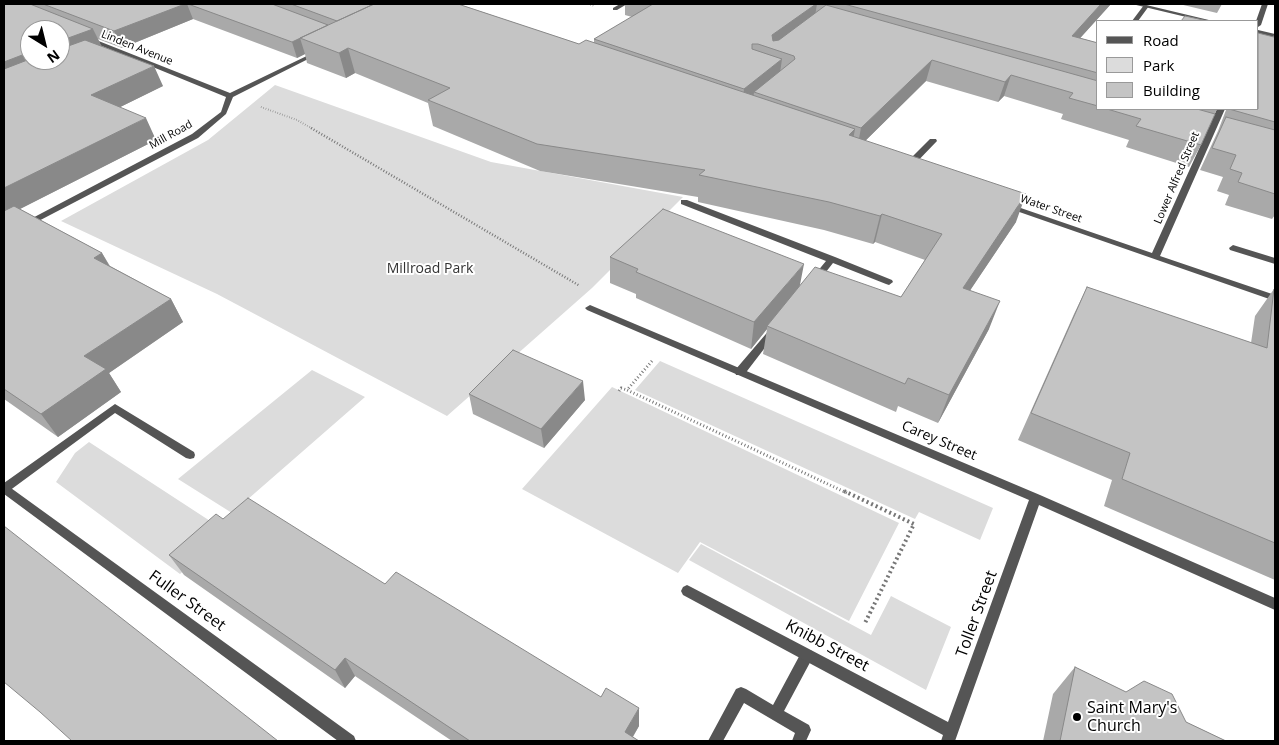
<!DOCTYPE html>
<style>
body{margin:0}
#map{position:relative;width:1279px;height:745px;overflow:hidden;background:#fff;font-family:"Open Sans",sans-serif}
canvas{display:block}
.frame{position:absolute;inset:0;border:5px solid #000;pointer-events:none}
.legend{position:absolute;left:1096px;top:20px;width:162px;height:90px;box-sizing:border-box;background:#fff;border:1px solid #999;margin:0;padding:6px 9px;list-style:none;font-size:15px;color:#000}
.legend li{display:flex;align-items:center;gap:10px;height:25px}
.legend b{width:25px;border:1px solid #999}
.north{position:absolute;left:20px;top:20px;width:50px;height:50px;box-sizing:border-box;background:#fff;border:1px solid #999;border-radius:50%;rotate:144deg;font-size:14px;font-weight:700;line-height:20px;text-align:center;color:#000}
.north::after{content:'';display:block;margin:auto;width:18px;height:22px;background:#000;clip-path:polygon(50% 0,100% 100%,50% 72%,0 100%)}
</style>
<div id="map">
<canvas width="1279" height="745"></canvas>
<div class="frame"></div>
<ul class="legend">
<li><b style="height:6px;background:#555"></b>Road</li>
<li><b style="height:14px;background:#dcdcdc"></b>Park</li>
<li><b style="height:14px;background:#c4c4c4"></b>Building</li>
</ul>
<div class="north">N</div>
</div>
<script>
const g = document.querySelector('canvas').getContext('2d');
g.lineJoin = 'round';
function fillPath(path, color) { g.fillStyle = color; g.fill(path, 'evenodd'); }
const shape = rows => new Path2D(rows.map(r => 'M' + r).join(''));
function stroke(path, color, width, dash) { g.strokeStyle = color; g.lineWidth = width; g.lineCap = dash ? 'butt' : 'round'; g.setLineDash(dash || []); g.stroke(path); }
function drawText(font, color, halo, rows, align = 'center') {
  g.font = font + ' "Open Sans",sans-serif'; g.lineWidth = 4; g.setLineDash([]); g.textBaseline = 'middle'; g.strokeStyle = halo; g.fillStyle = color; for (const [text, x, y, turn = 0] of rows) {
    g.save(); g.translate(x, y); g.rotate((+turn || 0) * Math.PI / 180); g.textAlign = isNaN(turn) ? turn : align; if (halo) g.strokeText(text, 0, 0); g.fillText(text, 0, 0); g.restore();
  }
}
fillPath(shape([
 [275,85,491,162,683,197,592,288,447,416,217,294,61,221,208,140],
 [660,361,993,508,980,540,919,512,915,519,635,390],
 [312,370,365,397,232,513,178,479],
 [612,387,899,523,849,621,700,542,678,573,522,489],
 [89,442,227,532,180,574,56,482,75,453],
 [701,544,871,635,891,596,951,627,926,690,689,560]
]), '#dcdcdc');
stroke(shape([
 [588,4,595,6],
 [261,107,297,120,313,129]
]), '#777', 2, [0.5, 2]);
stroke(shape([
 [311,128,580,286]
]), '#777', 2.5, [1, 2]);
stroke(shape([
 [652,361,627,390,847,493],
 [619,391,621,388,627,390]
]), '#777', 3, [1, 2.5]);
stroke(shape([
 [844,491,914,524,865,623]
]), '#777', 4, [2, 3]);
fillPath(shape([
 [1144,5,1149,6,1138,21,1132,21,1144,5],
 [930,139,936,139,937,141,910,169,904,169,904,165,930,139],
 [681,200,687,200,835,257,892,280,893,282,889,285,886,284,833,263,818,282,812,282,811,280,812,278,826,261,681,204,681,200],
 [1233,245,1275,258,1275,264,1230,250,1229,248,1233,245],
 [774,327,779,330,777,332,744,375,736,375,735,372,736,369,771,328,774,327],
 [115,404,194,452,195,455,194,458,190,459,186,458,115,413,9,491,4,492,4,483,115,404],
 [807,649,812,651,814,655,784,711,809,725,811,730,806,741,792,741,795,733,744,703,723,741,708,741,736,689,741,687,746,689,773,705,802,651,807,649]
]), '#555');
fillPath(shape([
 [620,4,627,4,617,10,613,10,613,8,620,4],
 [1132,4,1142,4,1213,21,1203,21,1132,4],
 [1262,4,1268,4,1261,25,1258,27,1258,21,1256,21,1262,4],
 [1258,30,1275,34,1275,38,1258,34,1258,30],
 [87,38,91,38,230,93,315,52,320,53,233,97,226,114,198,138,4,239,4,233,192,134,221,112,226,97,87,40,87,38],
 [1217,109,1225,109,1160,256,1275,295,1275,301,1005,207,1006,205,1012,205,1152,253,1217,109],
 [590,305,1040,495,1275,598,1275,610,1039,505,955,741,941,741,943,735,683,595,681,591,683,587,687,585,691,587,948,722,1029,500,587,310,585,308,590,305],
 [4,483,354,736,356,741,338,741,4,494,4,483]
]), '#555');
fillPath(shape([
 [4,4,458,4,564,39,579,44,594,42,594,39,632,17,625,15,625,4,1111,4,1080,38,1098,43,1098,109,1217,109,1201,145,1189,167,1126,147,1129,140,1061,119,1063,114,1004,96,998,102,926,81,865,141,1016,222,970,290,989,329,938,423,898,406,896,412,763,354,767,329,751,349,636,298,636,294,610,283,610,257,800,286,901,297,925,260,875,242,873,244,824,230,698,202,698,197,540,171,433,126,428,103,355,73,346,78,307,63,305,54,297,58,193,19,122,48,98,39,101,46,163,86,120,107,156,140,20,209,102,253,110,266,171,299,183,322,109,373,121,392,58,437,4,399],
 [1179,4,1222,4,1217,13],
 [1275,33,1275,215,1272,219,1225,205,1229,195,1217,191,1223,177,1200,170,1218,131,1226,110,1225,109,1258,109,1273,37],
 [1087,287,1251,343,1255,316,1274,289,1275,289,1275,580,1104,506,1112,480,1018,440,1074,314],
 [469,394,585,400,544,448,473,414],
 [223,519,385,584,639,726,633,737,639,741,452,741,355,676,345,688,184,575,169,555],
 [1075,667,1186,722,1226,741,1043,741,1053,694]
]), '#a9a9a9');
fillPath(shape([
 [185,4,187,4,193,19,122,48,114,31],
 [816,4,817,4,814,22,771,48,772,35],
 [1101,4,1111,4,1064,56,1072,36],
 [93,29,103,49,4,87,4,62,30,52,30,60,60,60,60,41],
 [300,38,305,54,297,58,292,42],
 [348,48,355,73,346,78,339,53],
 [782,59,779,80,754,92,753,101,742,110,744,89],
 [932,60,926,81,857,149,861,128],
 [154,66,163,86,102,116,91,95],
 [1011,75,1004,96,998,102,1005,82],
 [146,118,156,140,12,213,4,231,4,188],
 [855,129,850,156,849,135],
 [1026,194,1016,222,953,316,963,288],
 [882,214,875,242,873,244,880,216],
 [102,253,115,276,94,258],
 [804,264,799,290,767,326,767,329,751,349,754,322],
 [171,299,183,322,109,373,121,392,58,437,41,414,84,356],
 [1000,301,989,329,938,423,949,395],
 [583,381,585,400,544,448,541,429],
 [345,658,355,676,345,688,335,670],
 [639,708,639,726,630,741,625,732]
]), '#898989');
const building = shape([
 [4,4,30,4,93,29,60,41,60,30,30,30,30,52,4,62,4,4],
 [43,4,185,4,114,31,43,4],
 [188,4,272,4,328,25,292,42,188,4],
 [291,4,374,4,337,21,291,4],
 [374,4,458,4,564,39,579,44,586,40,855,129,849,135,1026,194,963,288,1000,301,949,395,908,378,905,384,767,326,815,267,901,297,942,234,882,214,880,216,829,202,699,175,705,170,537,144,428,100,450,88,348,48,339,53,300,38,374,4],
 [653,4,816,4,772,35,773,41,779,40,826,5,1098,81,1098,106,1069,98,1073,93,1011,75,1005,82,932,60,861,128,754,92,795,59,794,56,758,44,752,44,752,49,782,59,744,89,594,39,653,4],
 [844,4,1101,4,1072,36,1098,43,1098,73,844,4],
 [1185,16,1208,21,1181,21,1185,16],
 [1258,33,1274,37,1275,34,1275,122,1229,109,1258,109,1258,33],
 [85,40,154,66,91,95,146,118,4,188,4,69,30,59,60,60,60,49,85,40],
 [1107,109,1197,109,1215,114,1201,145,1136,126,1141,119,1107,109],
 [1226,117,1275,130,1275,194,1238,182,1242,173,1230,169,1236,155,1212,148,1226,117],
 [14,206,102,253,94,258,171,299,84,356,106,369,41,414,4,389,4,211,14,206],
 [663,209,804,264,754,322,636,272,638,269,610,257,663,209],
 [1087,287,1267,348,1274,289,1275,289,1275,543,1122,479,1130,453,1031,413,1087,287],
 [513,350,583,381,541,429,469,394,513,350],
 [248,498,385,584,396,572,601,697,606,688,639,708,625,732,639,741,470,741,345,658,335,670,169,555,216,514,223,519,248,498],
 [4,526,278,741,72,741,40,712,4,682,4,526],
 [1075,667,1126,692,1144,681,1172,694,1186,722,1226,741,1060,741,1075,667]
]);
fillPath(building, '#c4c4c4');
stroke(building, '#898989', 1);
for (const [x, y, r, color] of [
 [1077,717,5,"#000"]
]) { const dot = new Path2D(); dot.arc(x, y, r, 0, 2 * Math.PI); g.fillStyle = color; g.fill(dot); stroke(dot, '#fff', 2); }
drawText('11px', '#000', '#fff', [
 ["Linden Avenue",137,48,22],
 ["Mill Road",171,135,-29],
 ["Lower Alfred Street",1177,178,-67],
 ["Water Street",1051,209,19]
]);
drawText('14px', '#333', '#fff', [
 ["Millroad Park",430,269]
]);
drawText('14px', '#000', '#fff', [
 ["Carey Street",939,441,23]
]);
drawText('16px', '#000', '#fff', [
 ["Fuller Street",187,601,36],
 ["Toller Street",977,614,-70],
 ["Knibb Street",827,646,28]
]);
drawText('16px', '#000', '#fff', [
 ["Saint Mary's",1087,708],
 ["Church",1087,726]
], 'left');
</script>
